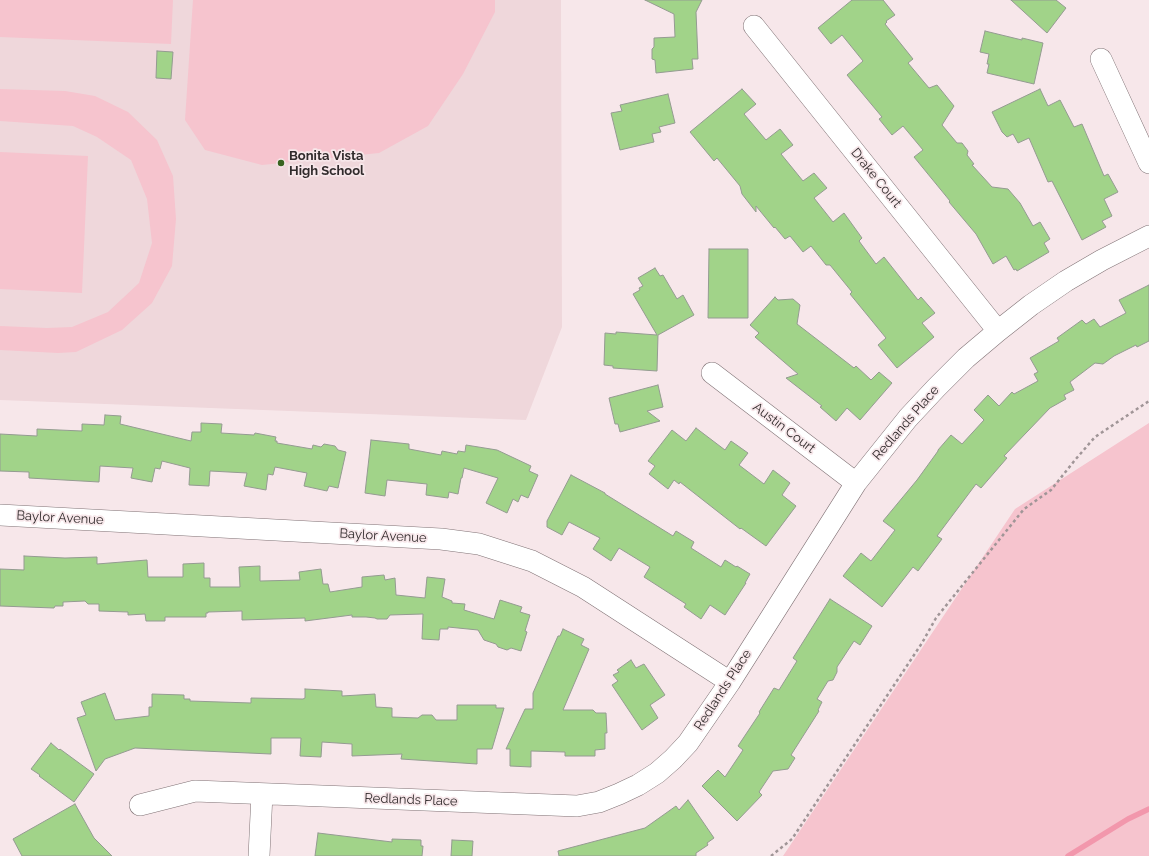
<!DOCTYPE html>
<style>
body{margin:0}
canvas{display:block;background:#f7e7ea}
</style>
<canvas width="1149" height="856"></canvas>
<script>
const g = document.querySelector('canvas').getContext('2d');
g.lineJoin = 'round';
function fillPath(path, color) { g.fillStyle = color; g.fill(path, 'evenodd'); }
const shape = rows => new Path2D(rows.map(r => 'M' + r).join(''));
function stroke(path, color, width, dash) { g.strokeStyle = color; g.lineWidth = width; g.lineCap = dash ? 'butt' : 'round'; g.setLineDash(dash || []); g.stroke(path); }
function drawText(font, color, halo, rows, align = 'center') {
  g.font = font + ' Raleway,sans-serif'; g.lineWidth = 3.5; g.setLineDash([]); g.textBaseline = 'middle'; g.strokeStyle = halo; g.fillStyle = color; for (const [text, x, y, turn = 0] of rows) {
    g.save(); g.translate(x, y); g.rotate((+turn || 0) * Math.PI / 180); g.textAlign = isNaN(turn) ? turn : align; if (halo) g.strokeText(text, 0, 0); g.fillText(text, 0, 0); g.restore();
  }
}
fillPath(shape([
 [0,0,561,0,562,327,526,420,0,400]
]), '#efd7db');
fillPath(shape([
 [0,0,173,0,171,44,0,37],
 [193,0,495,0,495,12,463,74,428,126,379,153,262,165,205,150,185,120],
 [0,89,65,91,95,96,128,112,157,140,173,176,176,219,172,266,152,303,122,330,76,352,58,353,0,350,0,326,47,328,72,327,108,312,139,283,152,243,147,199,131,160,97,137,73,126,0,121],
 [0,152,88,156,82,293,0,289],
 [1149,423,1149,856,783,856,1015,509]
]), '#f6c4ce');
stroke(shape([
 [1068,856,1128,819,1149,809]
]), '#f297ac', 5.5);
const building = shape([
 [645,0,702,0,696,12,698,59,692,59,693,69,656,73,655,60,652,59,652,49,654,47,654,38,675,37,674,14,645,0],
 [852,0,883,0,895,15,886,21,887,22,885,24,913,59,908,63,929,88,937,85,954,106,942,125,957,143,962,143,968,151,967,155,974,164,972,165,992,187,1008,189,1020,203,1033,226,1040,222,1050,239,1044,243,1049,252,1017,271,1016,269,1014,270,1006,256,993,264,976,234,949,202,950,201,914,157,923,150,903,126,892,135,879,119,882,117,847,75,863,61,842,35,831,44,818,28,852,0],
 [1011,0,1056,0,1066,8,1047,33,1011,0],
 [985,31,1022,40,1022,38,1043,43,1034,84,987,73,989,64,987,64,989,54,980,52,985,31],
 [157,51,173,52,171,79,156,78,157,51],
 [742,89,756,104,744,114,766,140,780,129,793,145,781,154,803,181,814,173,827,188,814,198,833,222,844,213,862,238,859,241,876,264,884,257,918,300,921,297,935,313,922,323,934,337,897,368,878,345,886,338,850,294,852,292,830,265,826,265,811,246,803,252,790,236,785,239,775,227,774,228,756,206,756,212,742,194,740,186,717,158,714,161,690,132,742,89],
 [1040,89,1048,106,1060,100,1074,127,1082,124,1104,176,1108,174,1118,192,1104,199,1112,216,1102,221,1106,227,1082,240,1052,181,1048,182,1029,138,1018,143,1013,134,1007,137,1002,132,992,112,1040,89],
 [668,94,675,123,659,127,661,132,652,134,654,142,620,150,611,113,622,111,620,105,668,94],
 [709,249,748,249,748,318,708,318,709,249],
 [655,268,660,276,663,275,677,299,683,295,694,315,658,335,657,371,613,368,613,366,604,365,605,333,616,334,616,332,657,335,633,294,640,290,639,288,643,286,638,278,655,268],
 [1149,285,1149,341,1137,347,1136,345,1114,356,1103,364,1095,363,1070,382,1074,390,1064,395,1066,399,1050,408,1004,456,1007,458,981,488,976,484,937,536,942,539,918,571,913,567,882,607,843,576,861,553,871,561,895,530,883,521,917,480,938,451,938,450,951,435,962,444,984,420,974,410,988,395,999,406,1012,392,1014,394,1038,381,1034,374,1038,372,1030,358,1059,341,1057,338,1082,320,1086,324,1094,319,1100,327,1126,313,1119,300,1149,285],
 [775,297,778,300,793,299,800,305,797,324,854,368,856,366,871,380,879,372,892,383,860,420,847,408,836,421,820,407,822,406,786,378,798,374,755,337,759,333,750,325,775,297],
 [658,385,663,407,647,411,660,421,620,432,618,424,615,424,609,398,658,385],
 [105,415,121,416,120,424,191,441,192,432,201,432,201,423,222,424,221,433,254,435,255,433,276,437,275,441,277,441,277,443,312,449,313,445,321,447,324,444,335,446,338,450,346,452,338,488,329,486,327,491,304,486,307,473,275,467,273,475,268,474,266,490,244,486,247,473,210,471,209,486,189,485,190,468,162,461,160,469,155,468,152,482,131,478,133,468,100,466,99,482,29,478,29,472,0,471,0,434,37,436,37,429,82,431,82,424,104,425,105,415],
 [696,428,725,450,731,441,748,453,739,465,764,484,773,470,790,483,782,495,796,506,766,546,741,528,740,529,680,482,679,484,674,480,668,489,649,474,655,466,648,461,672,430,686,441,696,428],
 [371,440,409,444,409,449,441,455,442,451,457,454,458,451,465,452,466,445,497,450,531,466,529,471,538,475,528,498,521,495,518,502,513,499,507,513,486,503,498,478,464,468,462,478,461,478,458,494,449,492,448,498,426,495,427,484,387,480,385,496,365,493,371,440],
 [571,475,605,493,605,494,673,536,676,531,694,542,691,548,721,567,725,560,736,567,737,566,750,574,745,583,746,583,725,615,710,605,701,619,684,607,686,604,644,577,650,567,619,548,611,561,593,549,600,538,569,522,562,535,547,527,547,521,571,475],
 [24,556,65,558,97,557,97,564,147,560,148,577,183,577,183,564,204,563,204,578,210,578,210,587,240,587,239,567,260,566,260,581,300,580,299,572,321,569,323,584,328,584,330,592,362,587,362,577,384,575,385,580,395,578,396,595,425,598,427,577,445,579,442,597,452,601,452,603,465,604,464,610,494,619,500,600,522,607,520,612,530,615,525,631,527,632,521,651,511,648,507,650,498,647,496,644,484,640,478,630,448,627,448,629,440,629,439,640,422,639,423,614,390,615,387,619,377,619,375,618,366,617,352,617,352,615,305,621,305,618,242,620,242,611,208,612,208,613,206,613,206,617,165,617,165,621,146,621,145,614,128,615,128,612,99,611,99,604,88,604,85,601,63,602,63,606,55,606,54,608,0,606,0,569,24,570,24,556],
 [830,599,872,626,860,645,854,641,837,667,837,672,833,680,828,681,817,699,822,702,818,710,819,711,791,755,795,758,788,769,773,771,759,792,762,795,737,821,702,786,718,770,725,777,743,750,738,746,760,713,759,712,774,688,779,690,797,661,793,658,830,599],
 [563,629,584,639,581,645,589,649,563,710,593,710,596,713,606,713,607,733,605,733,605,749,595,750,595,756,565,756,565,752,531,751,531,767,510,766,510,749,506,749,525,709,533,709,533,693,558,636,560,636,563,629],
 [631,660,636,668,644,664,665,695,650,705,658,718,642,730,612,685,618,681,613,675,619,672,617,670,631,660],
 [305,689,342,691,342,696,375,694,376,707,392,708,392,717,418,718,422,715,432,715,436,720,457,720,457,705,496,705,496,708,504,708,492,749,477,749,477,764,401,759,402,754,352,756,352,744,322,742,321,757,300,756,301,738,271,738,271,754,135,748,105,759,96,771,77,718,86,715,81,702,105,693,115,720,149,716,149,707,152,707,152,694,184,695,184,699,190,699,190,701,251,703,251,698,303,699,305,698,305,689],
 [51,743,59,750,60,749,94,774,74,802,39,776,40,775,31,769,51,743],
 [688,800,714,838,707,843,708,845,696,853,696,856,559,856,558,851,645,828,676,806,679,810,688,800],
 [75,804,94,838,112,856,22,856,13,839,75,804],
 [318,833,392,842,392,839,421,840,421,846,423,846,422,856,315,856,318,833],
 [452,840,473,841,472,856,451,856,452,840]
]);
fillPath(building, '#a1d389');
stroke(building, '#949b91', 1);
const minor = shape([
 [754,26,998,331],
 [1101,59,1149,163],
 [712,373,856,483],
 [0,515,441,539,479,544,532,561,583,587,730,682],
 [140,805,195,791,577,806,599,802,619,794,638,785,657,773,673,759,688,743,730,682,856,483,908,418,936,388,966,358,998,331,1031,305,1066,281,1102,260,1149,236],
 [259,856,262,794]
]);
stroke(minor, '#817376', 22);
stroke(shape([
 [771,856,792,839,922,643,936,618,1024,509,1051,490,1075,460,1095,437,1149,401]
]), '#a09597', 2.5, [3, 3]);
stroke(minor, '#fff', 21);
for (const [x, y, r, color] of [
 [281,163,4,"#386320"]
]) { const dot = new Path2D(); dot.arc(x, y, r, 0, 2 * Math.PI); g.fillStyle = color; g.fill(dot); stroke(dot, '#f7e7ea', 1.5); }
drawText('bold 13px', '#312b2c', '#f7e7ea', [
 ["Bonita Vista",289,156],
 ["High School",289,171]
], 'left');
drawText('13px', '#312b2c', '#f7e7ea', [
 ["Drake Court",876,178,51],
 ["Redlands Place",906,423,-49],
 ["Austin Court",784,428,37],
 ["Baylor Avenue",60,518,3],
 ["Baylor Avenue",383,536,3],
 ["Redlands Place",723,690,-57],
 ["Redlands Place",411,800,2]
]);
</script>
